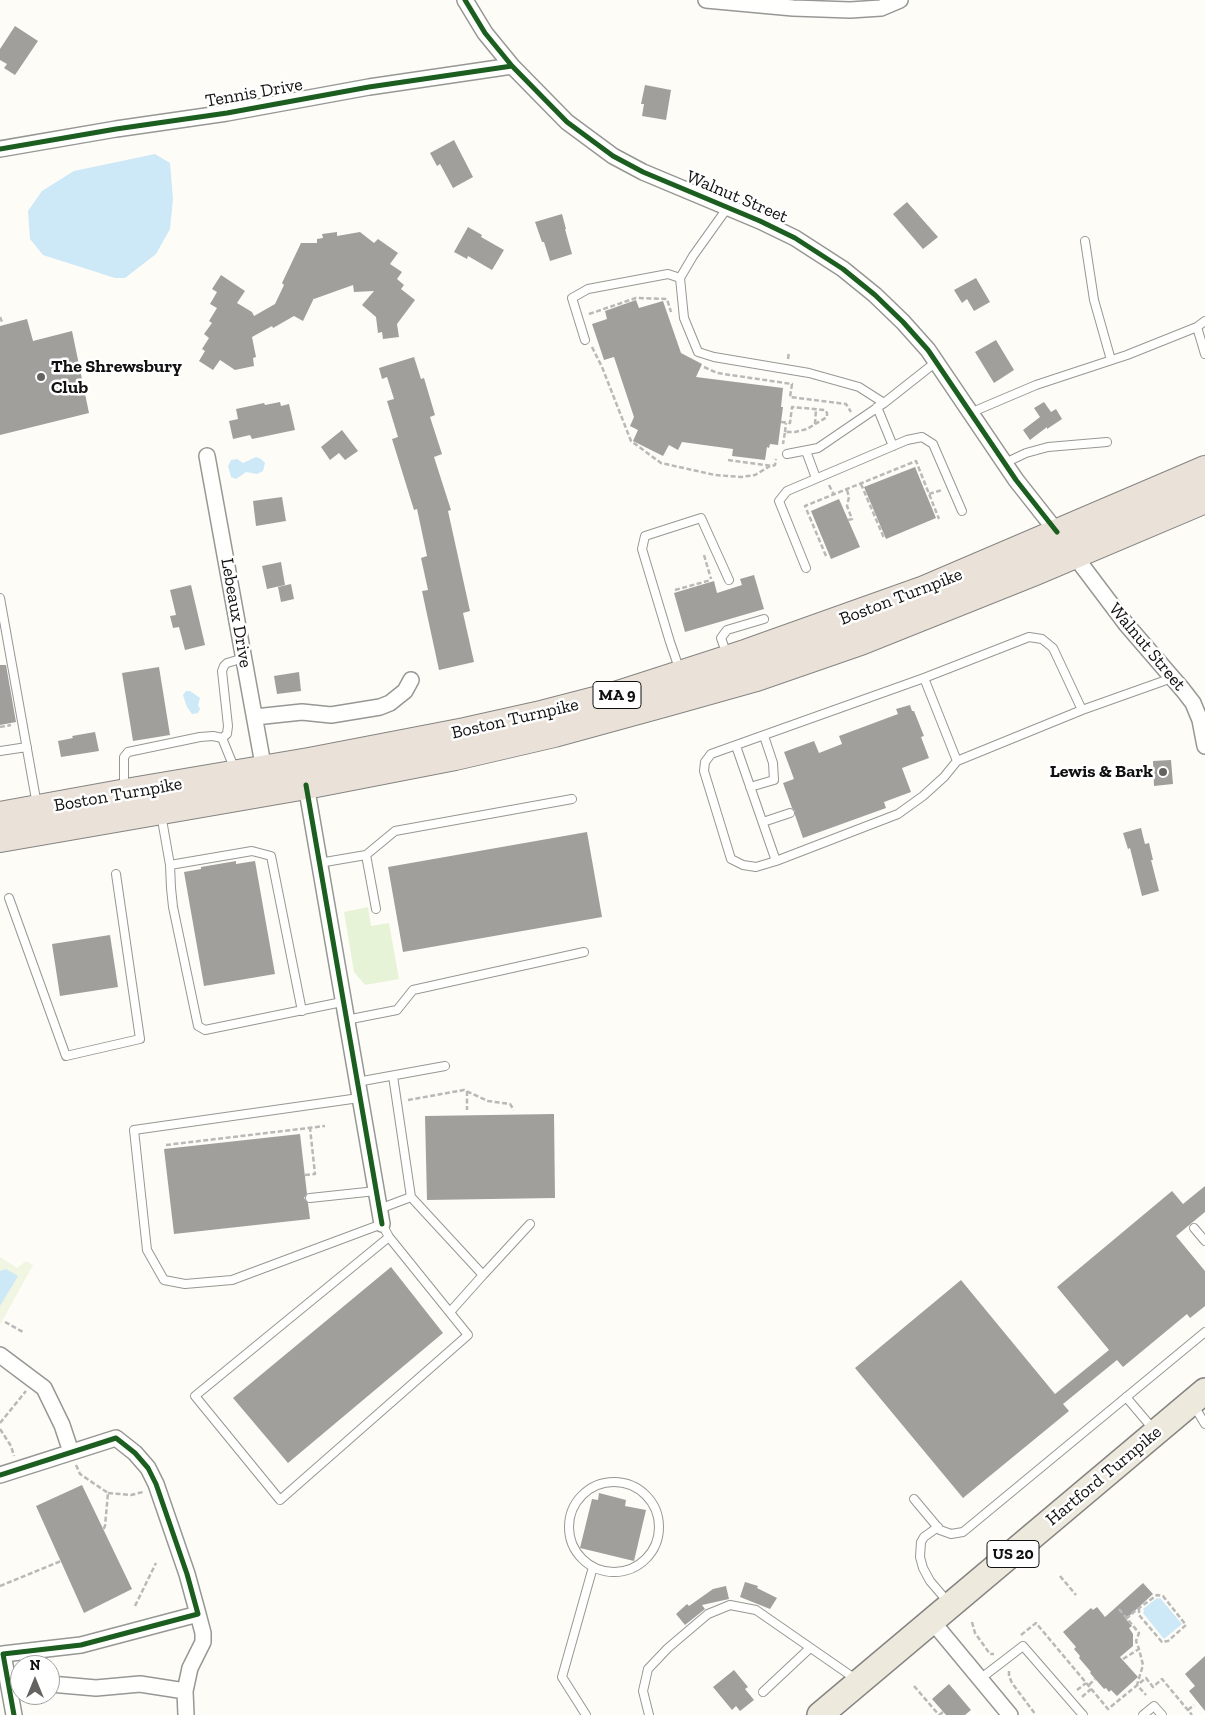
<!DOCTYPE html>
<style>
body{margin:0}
#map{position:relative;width:1205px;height:1715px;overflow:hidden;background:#fdfcf7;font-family:"Zilla Slab",serif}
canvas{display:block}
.north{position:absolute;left:10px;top:1655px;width:50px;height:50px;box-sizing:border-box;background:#fff;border:1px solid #a0a0a0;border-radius:50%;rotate:0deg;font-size:14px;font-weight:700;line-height:20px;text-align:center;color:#111}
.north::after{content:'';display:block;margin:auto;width:18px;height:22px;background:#646362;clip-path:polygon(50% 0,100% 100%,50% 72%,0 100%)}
</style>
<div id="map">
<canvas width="1205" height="1715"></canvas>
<div class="north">N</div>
</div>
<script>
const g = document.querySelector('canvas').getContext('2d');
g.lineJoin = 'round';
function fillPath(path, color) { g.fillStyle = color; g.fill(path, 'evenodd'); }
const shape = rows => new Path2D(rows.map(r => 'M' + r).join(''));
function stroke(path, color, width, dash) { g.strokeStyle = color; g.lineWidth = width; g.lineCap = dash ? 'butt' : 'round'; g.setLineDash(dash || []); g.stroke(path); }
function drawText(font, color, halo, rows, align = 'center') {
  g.font = font + ' "Zilla Slab",serif'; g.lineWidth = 5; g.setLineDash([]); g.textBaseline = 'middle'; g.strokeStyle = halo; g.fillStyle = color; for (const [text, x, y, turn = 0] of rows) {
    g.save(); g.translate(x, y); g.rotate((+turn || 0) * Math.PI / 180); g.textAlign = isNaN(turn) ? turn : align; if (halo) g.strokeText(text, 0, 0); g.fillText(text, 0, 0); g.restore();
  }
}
fillPath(shape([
 [368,907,371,926,389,923,399,979,365,985,354,972,344,912]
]), '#e7f3d7');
fillPath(shape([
 [0,1257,17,1268,26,1261,33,1265,0,1325]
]), '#f0f6e1');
fillPath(shape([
 [155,154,170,163,173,199,170,229,156,254,125,278,115,278,43,255,30,239,28,211,42,191,74,171],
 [256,457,261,459,265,463,263,471,257,474,246,472,236,479,231,477,228,466,231,460,237,459,243,463],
 [186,691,190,691,200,698,198,705,200,709,198,713,192,714,187,707,183,695],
 [6,1269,18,1276,0,1306,0,1271],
 [1157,1598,1158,1599,1160,1598,1182,1624,1164,1639,1143,1613,1144,1611,1143,1609]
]), '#cde8f7');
fillPath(shape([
 [15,26,38,41,15,75,4,68,7,64,0,60,0,49],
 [645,85,671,90,666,120,642,116,644,104,641,104],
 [454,140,473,177,453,188,440,164,437,166,430,153],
 [907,202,938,237,923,249,893,214],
 [562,214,566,229,565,229,572,254,550,261,544,242,542,242,535,222],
 [468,227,482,235,481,237,504,250,492,270,468,256,467,259,454,252],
 [337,232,337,236,360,232,374,243,378,239,398,253,390,264,402,272,397,279,404,285,401,289,415,300,397,324,399,337,383,339,382,332,378,333,376,317,362,305,374,291,354,292,353,285,314,299,314,298,303,321,294,316,273,328,272,326,252,337,256,357,253,358,254,366,235,370,220,360,213,370,199,361,205,351,202,349,209,338,204,334,212,323,209,321,217,308,210,304,217,292,212,289,221,275,245,291,237,303,252,312,254,316,275,304,284,285,282,283,301,243,317,243,317,239,323,238,322,234],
 [976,278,990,302,974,311,967,299,962,303,954,290],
 [636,300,639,308,663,301,681,353,702,364,696,377,783,388,781,407,783,407,778,445,770,444,769,448,767,447,765,460,732,456,733,449,682,442,678,450,669,445,663,456,633,441,638,430,630,426,634,417,614,357,604,360,592,324,607,319,605,311],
 [27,319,33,341,72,331,89,413,0,435,0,326],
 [996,340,1014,370,994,383,975,352],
 [414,357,421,379,424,378,435,415,430,417,442,454,434,457,451,510,448,511,470,611,463,613,474,662,439,670,422,591,428,590,421,558,427,556,417,509,414,510,392,439,398,437,387,401,394,399,387,377,382,379,379,368],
 [280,402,281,406,289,404,295,430,252,439,250,435,233,439,229,421,238,419,236,409,264,403,265,405],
 [1044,402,1051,412,1056,409,1062,419,1047,429,1047,427,1030,440,1023,430,1040,417,1034,408],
 [342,430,358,451,345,460,339,453,330,460,321,447],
 [915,467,936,518,886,539,864,487],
 [282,497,286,521,256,526,253,501],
 [839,499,860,547,831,559,811,511],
 [281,562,285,585,267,589,262,566],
 [754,575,764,609,685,632,674,593,714,581,717,593,742,585,740,579],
 [291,584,294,599,281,602,278,587],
 [191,585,205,645,185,650,179,627,173,628,170,616,176,615,170,590],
 [0,665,6,665,16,722,0,725],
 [159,667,170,735,133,741,122,673],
 [299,672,301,691,277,694,274,676],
 [910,705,912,711,914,711,924,736,921,737,929,758,902,768,911,792,884,802,886,808,803,838,795,815,795,811,792,808,783,783,794,779,784,752,814,741,819,753,842,744,839,736,898,714,896,709],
 [95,732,99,751,61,757,58,741,73,738,72,736],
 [1171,760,1173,784,1154,786,1153,761],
 [1141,828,1145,844,1149,843,1153,860,1151,860,1159,891,1142,896,1130,848,1128,849,1123,833],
 [587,832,602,917,403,952,388,867],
 [236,861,236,864,255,861,275,974,204,986,184,872,201,869,201,867],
 [110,935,118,987,60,996,52,944],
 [554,1114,555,1198,427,1200,425,1116],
 [300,1134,307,1194,304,1198,308,1203,310,1219,174,1234,164,1149],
 [1205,1186,1205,1212,1176,1236,1205,1271,1205,1306,1190,1318,1187,1314,1123,1367,1117,1360,1063,1404,1069,1411,963,1498,855,1368,961,1280,1055,1394,1109,1350,1057,1287,1172,1191,1183,1204],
 [391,1267,443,1333,288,1463,233,1398],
 [82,1485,132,1589,84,1613,36,1506],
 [599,1493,626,1500,625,1506,646,1510,634,1561,580,1548,592,1499,598,1500],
 [745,1582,758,1586,757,1588,777,1598,770,1609,740,1597],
 [1143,1583,1153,1594,1126,1619,1132,1626,1129,1628,1133,1634,1133,1646,1120,1657,1138,1677,1117,1696,1111,1690,1109,1692,1106,1688,1104,1689,1090,1673,1091,1672,1079,1658,1080,1656,1074,1649,1076,1647,1063,1632,1091,1608,1093,1610,1097,1607,1105,1617],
 [726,1586,729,1599,702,1605,705,1609,685,1625,676,1614,687,1604,689,1606,713,1589],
 [1205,1656,1205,1711,1189,1691,1195,1686,1185,1674],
 [734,1670,748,1687,745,1689,754,1700,740,1711,736,1706,732,1710,713,1687],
 [949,1684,971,1710,965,1715,946,1715,932,1699]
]), '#a19f9c');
const lane = shape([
 [728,207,693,256,680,278,684,318,698,352,714,357,809,373,859,387,884,403,936,362],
 [1085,241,1094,300,1111,360],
 [1197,327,1205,354],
 [585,340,572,298,588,289,668,274,680,278],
 [877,407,893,446],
 [970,413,1036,385,1127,355,1197,327,1205,321],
 [806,451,816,478],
 [787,454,818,448,884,403],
 [1005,463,1026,453,1048,447,1107,442],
 [806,568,779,501,787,491,907,440,922,437,933,444,962,511],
 [0,598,37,805],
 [727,655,721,638,727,630,764,619],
 [680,671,670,642,642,549,645,536,701,518,729,580],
 [924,678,1029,637,1042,639,1053,648,1082,710],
 [222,738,227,734,228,726,222,671,224,666,227,663,244,658],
 [736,746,776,861],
 [0,751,27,747],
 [957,761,944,777,923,796,898,814,776,861,756,867,743,865,731,859,704,771,705,762,711,754,924,678,957,761,1082,710,1172,678],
 [750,787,774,780,773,763,764,736],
 [124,789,124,757,128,752,200,737,213,736,222,738,235,770],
 [161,814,170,865,171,888,173,907,198,1026,205,1030,342,1002],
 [763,822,790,813],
 [366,855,376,909],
 [319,863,366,855,395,831,572,799],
 [170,865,252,851,271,856,302,1011],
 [9,898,66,1056,140,1039,116,874],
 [346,1020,397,1010,413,990,584,952],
 [357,1082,445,1066],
 [359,1098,134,1130,147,1250,164,1280,185,1284,232,1280,382,1224,389,1237,468,1335,280,1500,195,1396,389,1237],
 [411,1197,483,1275,450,1312],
 [310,1198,376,1191],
 [379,1209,411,1197,393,1076],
 [1194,1228,1205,1241],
 [483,1275,530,1224],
 [1126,1397,1154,1430],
 [1193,1404,1205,1424],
 '569 1527a45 45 0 1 1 90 0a45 45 0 1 1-90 0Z',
 [914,1499,940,1530,951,1534,963,1532,1205,1332],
 [938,1527,924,1537,921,1542,920,1557,923,1568,930,1581,948,1602],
 [980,1679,1023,1646,1083,1715],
 [763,1692,810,1648],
 [586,1715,562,1677,593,1567],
 [649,1715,643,1691,648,1669,668,1648,708,1614,730,1605,756,1610,857,1680],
 [1143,1715,1154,1706,1162,1715]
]);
const street = shape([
 [465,0,485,33,512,66,567,122,613,156,643,172,760,221,795,238,843,269,875,295,903,322,928,350,1016,480,1057,532],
 [706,0,793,8,850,10,881,8,900,0],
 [0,149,116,129,227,113,369,87,512,66],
 [207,456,264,770],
 [1074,555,1126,624,1183,690,1193,703,1200,720,1205,746],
 [255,717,302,712,331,715,380,707,390,703,405,691,411,680],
 [306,785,382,1224],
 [0,1355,44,1388,62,1425,71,1452],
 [0,1475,116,1438,135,1453,148,1468,156,1484,187,1574,198,1614,81,1645,3,1654,14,1715],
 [932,1621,1010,1715],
 [50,1684,96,1688,140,1684,185,1691,186,1715],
 [185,1691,190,1668,203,1642,203,1633,198,1614]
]);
const primary = shape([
 [820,1715,1205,1391]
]);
const highway = shape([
 [0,816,132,792,309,762,465,732,537,716,618,695,748,653,922,591,1205,470],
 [0,838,306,785,455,756,554,733,667,702,756,677,860,641,1035,571,1205,499]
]);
stroke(lane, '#979795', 10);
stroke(street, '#979795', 18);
stroke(primary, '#858482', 28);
stroke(highway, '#858482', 30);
stroke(shape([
 [589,314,636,298,667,299,671,312],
 [0,317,2,322],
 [592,347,602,367,631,441,661,463,715,475,741,477,755,475,770,466],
 [788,359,789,352],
 [704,367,717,373,792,384,790,397,846,404,851,412],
 [781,422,790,423,792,407,825,410,827,413,827,417,807,429,795,432,785,432,783,444],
 [815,424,816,409],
 [785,432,786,423],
 [728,460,772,466,775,465,776,459],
 [861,484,884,538],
 [829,485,834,495],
 [847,490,849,497,847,506,852,519,848,520],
 [929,494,942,490],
 [704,555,711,579],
 [826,556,805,506,916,461,939,519],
 [675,590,711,580],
 [0,727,11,725],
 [467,1091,467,1110],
 [408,1100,464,1090,488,1101,510,1104,514,1110],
 [166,1145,325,1126],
 [305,1175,315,1174,310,1128],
 [5,1322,23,1332],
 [0,1423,26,1391],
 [0,1429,11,1446,14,1456],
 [76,1465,80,1474,108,1493,105,1526,103,1530],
 [108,1493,131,1495,143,1492],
 [1060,1576,1076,1595],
 [0,1586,61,1561],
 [135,1606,156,1563],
 [1119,1609,1139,1633,1136,1641,1139,1649],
 [1126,1619,1135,1611,1157,1595,1163,1596,1186,1625,1168,1641,1162,1642,1139,1615,1139,1609],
 [972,1622,975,1633,990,1654,994,1654],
 [1021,1635,1036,1623,1108,1709,1146,1678,1153,1687,1162,1679,1192,1715],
 [1123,1659,1139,1649,1143,1665,1137,1685,1146,1695],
 [1009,1671,1009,1676,1012,1683,1036,1715],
 [1089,1685,1095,1679],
 [914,1686,939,1715],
 [1077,1690,1086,1683],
 [1082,1697,1091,1689],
 [1188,1710,1194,1705],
 [939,1715,943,1712]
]), '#b9b9b8', 2.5, [5, 2.5]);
stroke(lane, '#fffffe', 8);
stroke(street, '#fffffe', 15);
stroke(primary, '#ede9dc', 25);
stroke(highway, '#eae1d8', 28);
stroke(shape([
 [465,0,485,33,512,66,567,122,613,156,643,172,760,221,795,238,843,269,875,295,903,322,928,350,1016,480,1057,532],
 [0,149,116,129,227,113,369,87,512,66],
 [306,785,382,1224],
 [0,1475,116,1438,135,1453,148,1468,156,1484,187,1574,198,1614,81,1645,3,1654,14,1715]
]), '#1b5e20', 5);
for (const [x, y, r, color] of [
 [41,377,5,"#646362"],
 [1163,772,5,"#646362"]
]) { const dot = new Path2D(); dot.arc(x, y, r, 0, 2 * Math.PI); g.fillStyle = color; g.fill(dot); stroke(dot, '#fff', 2); }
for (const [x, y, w] of [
 [617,695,48],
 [1013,1554,52]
]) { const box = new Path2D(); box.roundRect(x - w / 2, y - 13.5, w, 27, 4); g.fillStyle = '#fff'; g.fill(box); stroke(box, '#111', 1); }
drawText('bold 16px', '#111', null, [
 ["MA 9",617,695],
 ["US 20",1013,1554]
]);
drawText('18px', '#111', '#fff', [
 ["Tennis Drive",254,93,-10],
 ["Walnut Street",737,197,23],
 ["Boston Turnpike",901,597,-21],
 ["Lebeaux Drive",236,613,80],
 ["Walnut Street",1147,647,50],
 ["Boston Turnpike",515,719,-13],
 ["Boston Turnpike",118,795,-10],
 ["Hartford Turnpike",1104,1476,-40]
]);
drawText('bold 18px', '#111', '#fff', [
 ["The Shrewsbury",51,367],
 ["Club",51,388],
 ["Lewis & Bark",1153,772,"right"]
], 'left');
</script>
